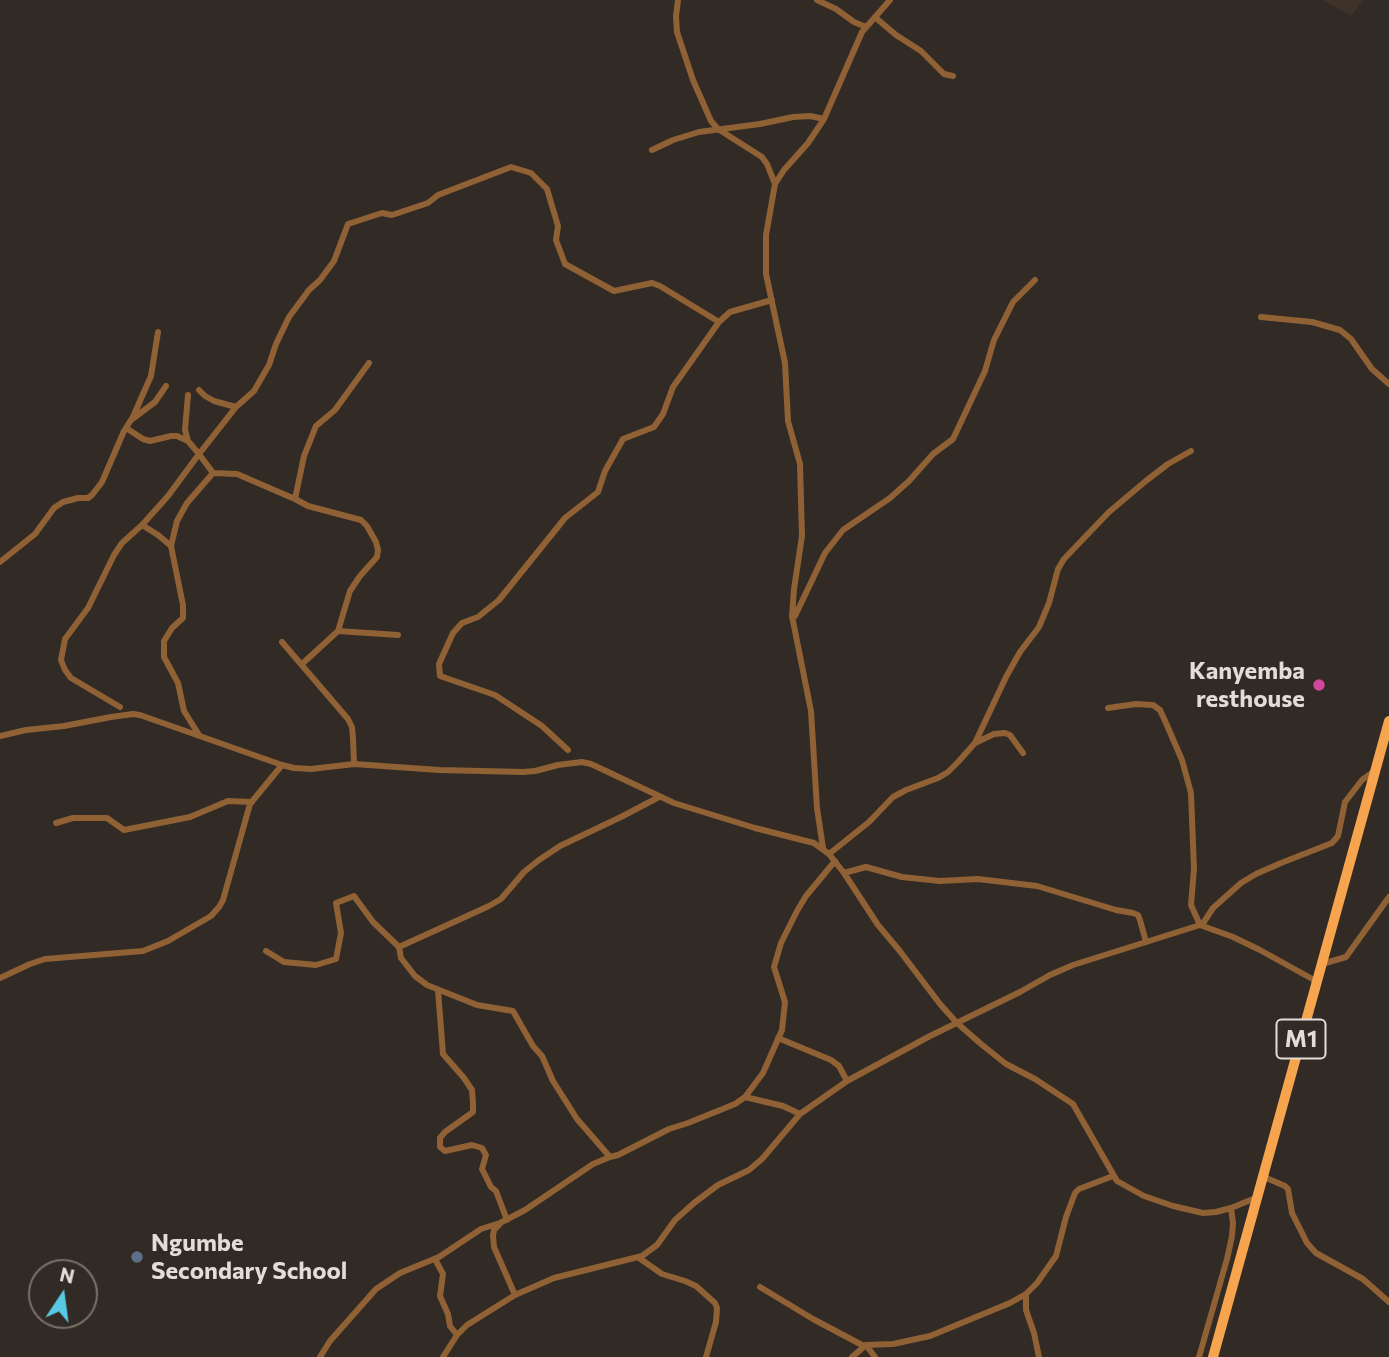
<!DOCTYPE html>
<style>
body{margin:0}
#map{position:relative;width:1389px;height:1357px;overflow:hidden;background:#322a24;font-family:Commissioner,sans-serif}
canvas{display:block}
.north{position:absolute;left:28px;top:1259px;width:70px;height:70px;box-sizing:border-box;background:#322a24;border:2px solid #79726c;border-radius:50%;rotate:13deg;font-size:19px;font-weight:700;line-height:28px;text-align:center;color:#e3ddd9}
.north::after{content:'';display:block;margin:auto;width:24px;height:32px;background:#59c8e5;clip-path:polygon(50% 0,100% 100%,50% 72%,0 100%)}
</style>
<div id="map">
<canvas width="1389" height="1357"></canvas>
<div class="north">N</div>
</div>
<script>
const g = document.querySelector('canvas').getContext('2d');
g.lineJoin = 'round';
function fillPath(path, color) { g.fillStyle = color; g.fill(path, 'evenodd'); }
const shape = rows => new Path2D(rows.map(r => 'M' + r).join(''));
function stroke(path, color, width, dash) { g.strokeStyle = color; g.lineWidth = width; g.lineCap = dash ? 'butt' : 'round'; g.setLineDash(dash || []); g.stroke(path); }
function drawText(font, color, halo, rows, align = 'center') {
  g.font = font + ' Commissioner,sans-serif'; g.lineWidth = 5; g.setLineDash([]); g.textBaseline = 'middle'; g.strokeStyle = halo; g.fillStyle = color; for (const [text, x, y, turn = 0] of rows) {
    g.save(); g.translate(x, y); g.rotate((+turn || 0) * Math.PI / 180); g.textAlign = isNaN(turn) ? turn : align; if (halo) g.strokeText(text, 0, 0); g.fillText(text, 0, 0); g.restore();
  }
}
fillPath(shape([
 [1323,0,1364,0,1351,16]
]), '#3f3229');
stroke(shape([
 [678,0,676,16,677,32,693,80,711,121,718,129,762,157,767,164,775,184],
 [817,0,836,9,854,22,866,27],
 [876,18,896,35,921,51,944,74,953,76],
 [652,150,673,140,699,132,760,124,793,117,810,116,824,119],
 [1261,317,1312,322,1340,330,1351,339,1372,369,1389,384],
 [199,390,205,396,214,401,236,407],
 [188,395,185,430,188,441],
 [132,419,151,376,158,332],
 [213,473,199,454,236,407,254,391,269,365,276,344,289,317,309,290,320,280,334,261,348,224,382,213,392,215,428,203,438,195,511,167,531,173,547,189,558,226,556,240,565,264,614,291,652,283,660,286,719,322],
 [295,499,304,456,316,426,335,410,369,363],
 [142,525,158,535,171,546,183,605,183,618,172,628,164,641,164,657,178,683,184,711,199,735],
 [171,546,177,521,187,503,213,473,237,474,295,499,308,506,361,520,367,526,376,542,378,550,377,557,360,576,350,591,338,631],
 [0,562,35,534,54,508,63,502,78,498,88,498,92,495,102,482,124,431,131,420,155,402,166,386],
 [795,616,825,553,843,530,890,498,909,481,933,454,953,439,985,371,994,340,1013,302,1035,280],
 [282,642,348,719,352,727,353,738,354,764],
 [302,664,338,631,398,635],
 [120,707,71,678,65,670,61,660,65,639,88,608,114,555,122,543,142,525,168,496,199,454,188,441,177,436,171,436,150,441,143,439,126,428],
 [1108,708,1136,704,1153,705,1160,710,1166,723,1182,760,1191,793,1194,869,1191,905,1200,925],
 [0,736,26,730,64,726,111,717,133,714,140,715,282,765,294,768,311,769,354,764,439,770,523,772,535,771,558,765,582,762,591,764,674,803,755,828,814,843,829,854,844,873,878,925,899,950,940,1004,957,1023,981,1044,1006,1064,1035,1079,1073,1104,1117,1181,1144,1196,1173,1206,1203,1213,1216,1212,1231,1208,1258,1197],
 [975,743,994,734,1005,733,1010,735,1023,753],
 [568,750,542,726,495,695,440,676,439,664,453,633,462,623,478,617,499,600,565,518,598,492,605,471,623,439,654,427,663,414,673,387,719,322,730,312,772,300],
 [56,823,73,818,107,818,124,830,190,817,228,801,252,802],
 [823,848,817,808,811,711,792,616,794,589,802,536,800,464,788,421,785,363,766,274,766,235,775,184,784,170,808,143,824,119,862,32,890,0],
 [829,854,869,822,893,797,906,790,938,778,948,772,958,762,975,743,1006,677,1020,652,1039,627,1049,603,1058,569,1064,559,1109,512,1147,480,1168,464,1191,451],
 [844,873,866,867,902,877,940,881,978,879,1037,886,1116,910,1133,913,1138,915,1140,920,1146,942],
 [1202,925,1213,908,1241,883,1256,874,1281,863,1332,843,1338,836,1345,802,1362,780,1376,770],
 [399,947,489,906,501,899,524,872,539,860,560,846,623,816,659,797],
 [266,951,284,962,316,965,336,959,341,933,336,903,354,896,373,922,399,947,401,958,415,976,427,985,477,1005,513,1011,533,1046,542,1056,553,1081,577,1119,610,1157],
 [1322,964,1346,957,1389,897],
 [0,978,30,964,45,959,143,951,168,941,211,916,219,907,223,900,250,804,282,765],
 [438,990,443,1054,464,1078,472,1090,473,1103,473,1112,445,1132,440,1138,440,1147,445,1151,472,1145,482,1148,486,1155,482,1169,491,1187,496,1191,507,1220],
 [778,1038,831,1060,839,1066,847,1081],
 [745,1097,783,1106,800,1114],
 [1264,1177,1285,1186,1288,1189,1292,1213,1307,1243,1316,1253,1363,1279,1389,1302],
 [499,1225,494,1230,493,1236,494,1247,515,1295],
 [639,1258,662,1274,685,1281,696,1286,715,1303,717,1308,716,1322,706,1357],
 [435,1259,443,1274,440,1296,448,1314,450,1326,457,1335],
 [760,1287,813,1319,864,1346],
 [1026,1294,1026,1310,1034,1333,1039,1357],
 [866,1345,875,1357],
 [320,1357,330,1341,376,1289,400,1273,439,1257,481,1229,500,1223,525,1210,593,1164,610,1157,618,1155,669,1129,688,1123,735,1104,745,1097,763,1073,782,1030,785,1002,774,967,781,943,797,911,806,896,835,861],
 [443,1357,457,1335,467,1325,515,1295,554,1278,642,1256,657,1245,675,1220,694,1203,718,1185,749,1170,762,1159,800,1114,847,1081,930,1036,1020,992,1050,975,1073,965,1200,925,1233,937,1260,950,1316,981],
 [852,1357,866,1345,893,1344,930,1336,1010,1303,1026,1294,1037,1283,1056,1256,1066,1217,1075,1193,1079,1189,1113,1176],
 [1199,1357,1227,1259,1232,1236,1233,1223,1231,1208]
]), '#8f6135', 6);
stroke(shape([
 [1213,1357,1389,721]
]), '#f7a44f', 10);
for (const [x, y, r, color] of [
 [1319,685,7,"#d1479c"],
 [137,1257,7,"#5c6f8a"]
]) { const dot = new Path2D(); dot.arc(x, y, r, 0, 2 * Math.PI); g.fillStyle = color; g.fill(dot); stroke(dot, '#322a24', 2.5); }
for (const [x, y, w] of [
 [1301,1039,49]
]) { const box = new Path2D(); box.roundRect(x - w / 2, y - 19.5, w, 39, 5); g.fillStyle = '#322a24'; g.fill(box); stroke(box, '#e3ddd9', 2); }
drawText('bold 23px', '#e3ddd9', null, [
 ["M1",1301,1039]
]);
drawText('bold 24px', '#e3ddd9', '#322a24', [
 ["Kanyemba",1305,671],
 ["resthouse",1305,699],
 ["Ngumbe",151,1243,"left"],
 ["Secondary School",151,1271,"left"]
], 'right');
</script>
